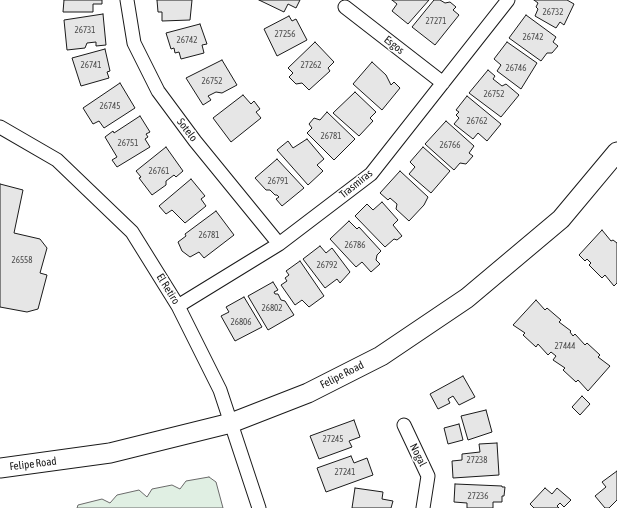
<!DOCTYPE html>
<style>
body{margin:0}
canvas{display:block;background:#fff}
</style>
<canvas width="617" height="508"></canvas>
<script>
const g = document.querySelector('canvas').getContext('2d');
g.lineJoin = 'round';
function fillPath(path, color) { g.fillStyle = color; g.fill(path, 'evenodd'); }
const shape = rows => new Path2D(rows.map(r => 'M' + r).join(''));
function stroke(path, color, width, dash) { g.strokeStyle = color; g.lineWidth = width; g.lineCap = dash ? 'butt' : 'round'; g.setLineDash(dash || []); g.stroke(path); }
function drawText(font, color, halo, rows, align = 'center') {
  g.font = font + ' "Asap Condensed",sans-serif'; g.lineWidth = 3; g.setLineDash([]); g.textBaseline = 'middle'; g.strokeStyle = halo; g.fillStyle = color; for (const [text, x, y, turn = 0] of rows) {
    g.save(); g.translate(x, y); g.rotate((+turn || 0) * Math.PI / 180); g.textAlign = isNaN(turn) ? turn : align; if (halo) g.strokeText(text, 0, 0); g.fillText(text, 0, 0); g.restore();
  }
}
const green = shape([
 [209,477,216,482,223,508,77,508,78,505,102,499,110,503,117,495,139,490,147,497,152,489,172,485,180,489,186,481,209,477]
]);
fillPath(green, '#e0efe3');
stroke(green, '#6a6a6a', 1);
const building = shape([
 [64,0,102,0,102,4,93,4,93,12,63,12,64,0],
 [157,0,192,0,190,20,162,21,162,12,158,12,157,0],
 [259,0,300,0,296,8,288,4,284,12,259,0],
 [392,0,429,0,408,24,392,11,397,4,392,0],
 [434,0,440,0,445,3,450,2,456,7,453,10,459,15,435,45,412,27,434,0],
 [534,0,567,0,574,4,564,25,560,22,556,28,535,16,538,9,536,7,538,3,534,0],
 [103,14,106,45,96,46,96,42,87,43,85,48,67,50,64,20,103,14],
 [526,15,556,37,553,42,558,46,552,53,547,53,541,61,509,38,526,15],
 [289,16,292,21,296,19,307,40,277,56,264,29,289,16],
 [200,24,207,44,202,45,204,53,181,59,179,52,175,53,174,48,171,49,166,33,200,24],
 [315,42,334,62,328,68,330,71,309,90,302,83,296,84,289,77,293,73,288,68,315,42],
 [507,42,537,63,521,89,497,71,501,65,494,59,507,42],
 [105,49,110,71,107,72,109,78,81,86,72,58,105,49],
 [222,60,237,85,222,93,216,92,208,96,211,100,203,105,186,78,222,60],
 [372,62,386,75,391,85,394,82,400,88,382,110,353,84,372,62],
 [488,70,495,76,493,79,502,86,506,84,519,95,501,117,469,93,488,70],
 [120,83,135,108,104,128,99,121,93,124,83,108,120,83],
 [355,92,376,112,370,118,373,121,359,136,333,113,355,92],
 [243,95,251,104,254,101,260,109,256,112,261,118,231,142,213,118,243,95],
 [467,96,501,124,487,141,478,133,473,139,454,124,459,118,456,115,459,112,456,110,467,96],
 [327,112,355,139,334,160,307,133,312,128,309,124,314,118,320,120,327,112],
 [140,116,150,132,146,134,148,137,145,139,150,147,117,167,112,160,117,157,105,137,113,131,114,133,140,116],
 [446,121,474,146,469,153,473,156,466,164,460,163,454,170,425,144,446,121],
 [307,139,324,159,317,165,323,171,308,185,277,150,288,141,293,148,307,139],
 [166,147,183,171,176,177,174,175,166,181,166,185,152,195,139,178,141,177,136,171,166,147],
 [423,147,450,171,431,193,409,174,415,167,410,162,423,147],
 [277,159,304,188,282,206,276,199,279,197,277,195,275,195,270,190,266,190,255,178,277,159],
 [400,171,428,197,424,205,409,221,396,209,397,204,390,198,388,200,380,193,400,171],
 [191,179,205,196,201,199,206,206,185,223,172,210,166,214,159,206,191,179],
 [0,184,23,190,14,233,40,239,47,248,40,273,47,275,38,309,27,312,0,307,0,184],
 [382,202,398,220,393,225,402,236,397,240,394,239,385,247,355,216,367,204,373,210,382,202],
 [216,211,234,235,204,258,199,252,190,257,182,251,178,242,186,236,185,234,216,211],
 [349,221,357,229,359,227,381,251,377,255,376,260,380,264,371,272,362,262,356,267,330,239,349,221],
 [602,230,611,241,613,240,617,243,617,283,614,286,605,275,602,278,589,265,591,263,587,259,585,261,579,255,602,230],
 [320,246,326,253,332,248,350,272,340,283,337,279,325,288,303,259,320,246],
 [300,261,324,296,309,307,302,300,295,305,281,285,287,281,285,278,289,275,286,271,300,261],
 [273,282,278,290,274,292,275,294,278,294,281,300,285,301,294,315,268,330,248,296,273,282],
 [244,297,262,327,235,341,221,316,229,312,226,307,244,297],
 [536,300,545,310,547,308,561,320,559,322,571,331,570,332,573,336,575,334,585,345,587,343,600,355,598,357,610,366,588,391,578,380,576,382,563,370,565,368,553,360,556,356,551,352,548,355,538,344,536,347,523,335,525,333,513,325,536,300],
 [463,376,475,397,459,405,453,396,448,399,450,403,438,409,430,394,463,376],
 [582,396,590,404,580,415,572,407,582,396],
 [486,410,492,432,468,440,461,416,486,410],
 [354,420,360,437,349,441,352,447,319,459,310,436,354,420],
 [459,424,463,440,448,444,444,428,459,424],
 [497,443,499,475,453,478,452,461,462,460,462,454,480,452,479,444,497,443],
 [351,456,354,463,367,458,373,475,326,492,317,468,351,456],
 [617,471,617,500,609,508,605,508,595,496,606,487,602,482,617,471],
 [455,484,502,486,502,487,505,487,504,496,502,496,502,502,493,502,493,508,467,508,467,503,454,502,455,484],
 [355,488,383,492,382,499,393,501,391,508,352,508,355,488],
 [545,488,552,494,557,488,571,500,564,507,560,503,557,506,559,508,534,508,530,504,545,488]
]);
fillPath(building, '#e6e6e6');
stroke(building, '#1a1a1a', 1);
const street = shape([
 [127,0,134,43,158,91,195,141,279,244],
 [345,7,443,83],
 [0,127,57,160,132,232,178,306,220,390,259,508],
 [178,306,279,244,371,174,508,0],
 [404,425,428,476,423,508]
]);
const secondary = shape([
 [0,468,110,453,231,423,308,393,381,356,467,298,561,219,617,152]
]);
stroke(street, '#1a1a1a', 15);
stroke(secondary, '#1a1a1a', 21);
stroke(street, '#fff', 13);
stroke(secondary, '#fff', 19);
drawText('9px', '#4d4d4d', null, [
 ["26732",553,12],
 ["27271",436,21],
 ["26731",85,30],
 ["27256",285,34],
 ["26742",533,37],
 ["26742",187,40],
 ["26741",91,65],
 ["27262",311,65],
 ["26746",516,68],
 ["26752",212,81],
 ["26752",494,94],
 ["26745",110,106],
 ["26762",477,121],
 ["26781",331,136],
 ["26751",128,143],
 ["26766",450,145],
 ["26761",159,171],
 ["26791",278,181],
 ["26781",209,235],
 ["26786",355,245],
 ["26558",22,260],
 ["26792",327,265],
 ["26802",272,308],
 ["26806",241,322],
 ["27444",565,346],
 ["27245",333,439],
 ["27238",477,460],
 ["27241",345,472],
 ["27236",478,496]
]);
drawText('11px', '#1a1a1a', '#fff', [
 ["Esgos",394,45,38],
 ["Sotelo",187,130,53],
 ["Trasmiras",356,184,-39],
 ["El Retiro",168,289,58],
 ["Felipe Road",342,375,-27],
 ["Nogal",418,455,64],
 ["Felipe Road",33,464,-7]
]);
</script>
